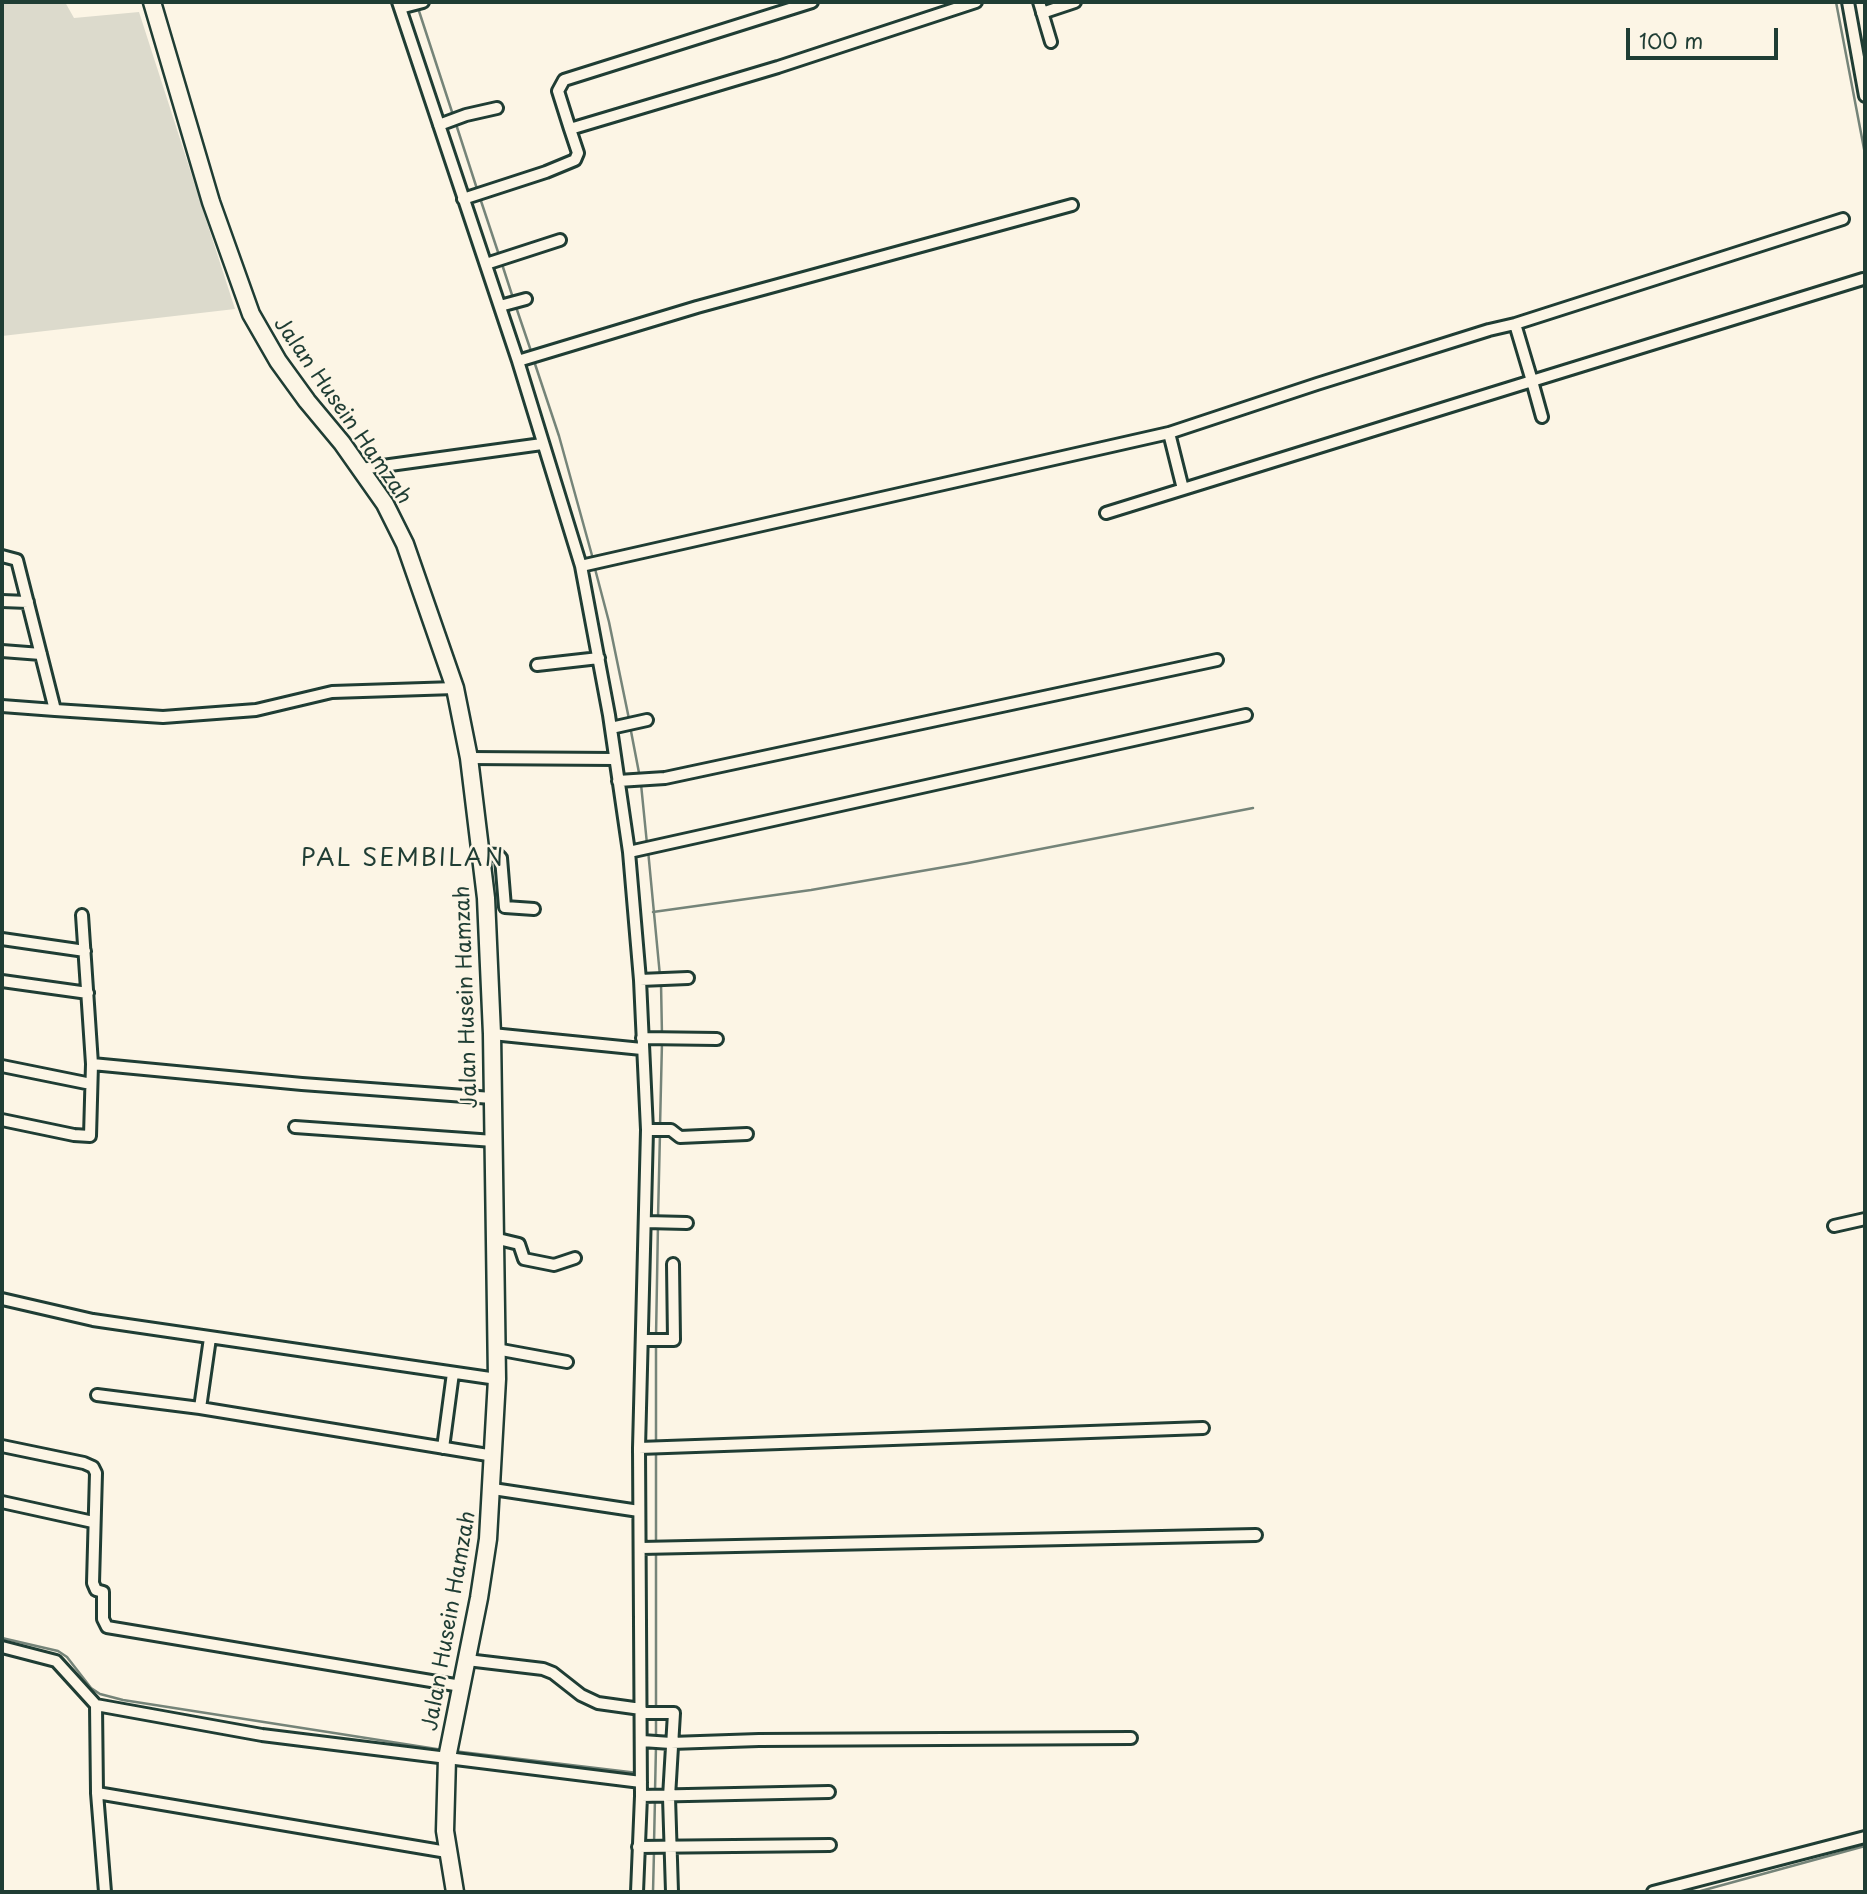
<!DOCTYPE html>
<style>
body{margin:0}
#map{position:relative;width:1867px;height:1894px;overflow:hidden;background:#fcf5e5;font-family:"Playpen Sans",sans-serif}
canvas{display:block}
.frame{position:absolute;inset:0;border:4px solid #1f3d34;pointer-events:none}
.scale{position:absolute;left:1626px;top:28px;width:152px;height:32px;box-sizing:border-box;border:4px solid #1f3d34;border-top:0;padding-left:9px;font-size:21px;line-height:24px;white-space:nowrap;color:#1f3d34;-webkit-text-stroke:5px #fcf5e5;paint-order:stroke}
</style>
<div id="map">
<canvas width="1867" height="1894"></canvas>
<div class="frame"></div>
<div class="scale">100 m</div>
</div>
<script>
const g = document.querySelector('canvas').getContext('2d');
g.lineJoin = 'round';
function fillPath(path, color) { g.fillStyle = color; g.fill(path, 'evenodd'); }
const shape = rows => new Path2D(rows.map(r => 'M' + r).join(''));
function stroke(path, color, width, dash) { g.strokeStyle = color; g.lineWidth = width; g.lineCap = dash ? 'butt' : 'round'; g.setLineDash(dash || []); g.stroke(path); }
function drawText(font, color, halo, rows, align = 'center') {
  g.font = font + ' "Playpen Sans",sans-serif'; g.lineWidth = 5; g.setLineDash([]); g.textBaseline = 'middle'; g.strokeStyle = halo; g.fillStyle = color; for (const [text, x, y, turn = 0] of rows) {
    g.save(); g.translate(x, y); g.rotate((+turn || 0) * Math.PI / 180); g.textAlign = isNaN(turn) ? turn : align; if (halo) g.strokeText(text, 0, 0); g.fillText(text, 0, 0); g.restore();
  }
}
fillPath(shape([
 [2,2,65,2,74,18,139,12,235,309,2,336]
]), '#dcdacc');
stroke(shape([
 [1836,2,1865,154],
 [418,8,453,115],
 [455,121,478,192],
 [480,198,499,255],
 [501,261,513,298],
 [515,304,532,354],
 [534,361,559,436,593,559],
 [594,565,609,622,629,719],
 [630,726,640,778],
 [641,784,647,844],
 [648,850,660,976],
 [653,912,811,890,968,863,1253,808],
 [661,983,662,1036],
 [660,1127,662,1042],
 [658,1218,660,1133],
 [656,1337,658,1224],
 [656,1343,656,1445],
 [656,1452,656,1543],
 [2,1638,58,1651,67,1657,91,1688,100,1694,123,1700,443,1750],
 [656,1711,656,1550],
 [656,1739,656,1718],
 [453,1751,638,1773],
 [655,1792,656,1746],
 [654,1844,655,1798],
 [653,1892,654,1851],
 [1697,1892,1865,1846]
]), '#758479', 2.5);
const street = shape([
 [398,2,518,361,581,566,609,715,629,852,640,980,647,1130,639,1448,641,1796,637,1892],
 [1039,2,1051,42],
 [1848,2,1865,96],
 [400,8,423,2],
 [1042,13,1075,2],
 [439,125,466,115,497,108],
 [570,129,558,91,564,80,812,2],
 [463,199,546,172,575,160,578,153,570,129,778,67,976,2],
 [486,264,560,240],
 [500,306,526,299],
 [518,361,697,307,1072,205],
 [1542,417,1532,381,1863,279],
 [1169,433,1183,489],
 [361,469,542,444],
 [1106,513,1532,381,1515,324],
 [2,556,17,560,55,710,163,717,256,710,332,692,455,688],
 [581,566,1169,433,1317,384,1489,330,1515,324,1843,219],
 [2,601,28,602],
 [2,651,41,654],
 [537,665,599,658],
 [2,706,55,710],
 [611,728,647,720],
 [469,758,615,759],
 [618,781,665,778,1217,660],
 [629,852,1246,715],
 [481,854,498,855,501,858,505,907,534,909],
 [2,939,85,951],
 [640,980,688,978],
 [2,981,88,993],
 [492,1034,642,1049],
 [642,1038,717,1039],
 [92,1064,302,1084,492,1098],
 [2,1066,91,1084],
 [2,1120,74,1135,90,1136,92,1064,82,915],
 [295,1127,494,1141],
 [647,1130,671,1130,680,1137,747,1134],
 [645,1222,687,1223],
 [1834,1226,1865,1219],
 [494,1238,519,1244,524,1259,554,1265,575,1258],
 [2,1299,93,1320,497,1379],
 [642,1340,674,1340,673,1264],
 [496,1349,567,1362],
 [97,1395,200,1408,494,1456],
 [200,1408,210,1338],
 [2,1446,84,1463,93,1467,96,1473,93,1583,96,1590,103,1592,103,1619,107,1627,461,1686],
 [443,1448,453,1373],
 [639,1448,1203,1428],
 [493,1489,639,1511],
 [2,1502,93,1522],
 [641,1548,1256,1535],
 [2,1647,56,1661,96,1705,262,1735,641,1782],
 [467,1660,543,1669,553,1673,581,1695,598,1703,641,1709],
 [96,1705,97,1793],
 [641,1713,674,1713,669,1797,672,1892],
 [642,1741,671,1743,759,1740,1131,1738],
 [641,1796,829,1792],
 [638,1847,830,1845],
 [105,1892,97,1793,447,1852],
 [1653,1892,1865,1837]
]);
const secondary = shape([
 [152,2,211,202,251,314,278,361,307,401,342,443,385,504,405,544,455,688,469,758,486,898,492,1034,497,1379,488,1539,479,1598,447,1758,445,1831,455,1892]
]);
stroke(street, '#1f3d34', 16);
stroke(secondary, '#1f3d34', 21);
stroke(street, '#fcf5e5', 10);
stroke(secondary, '#fcf5e5', 16);
drawText('21px', '#1f3d34', '#fcf5e5', [
 ["Jalan Husein Hamzah",342,411,55],
 ["Jalan Husein Hamzah",467,997,-92],
 ["Jalan Husein Hamzah",450,1621,-80]
]);
g.letterSpacing = '2px';
drawText('24px', '#1f3d34', '#fcf5e5', [
 ["PAL SEMBILAN",403,859]
]);
g.letterSpacing = '0px';
</script>
